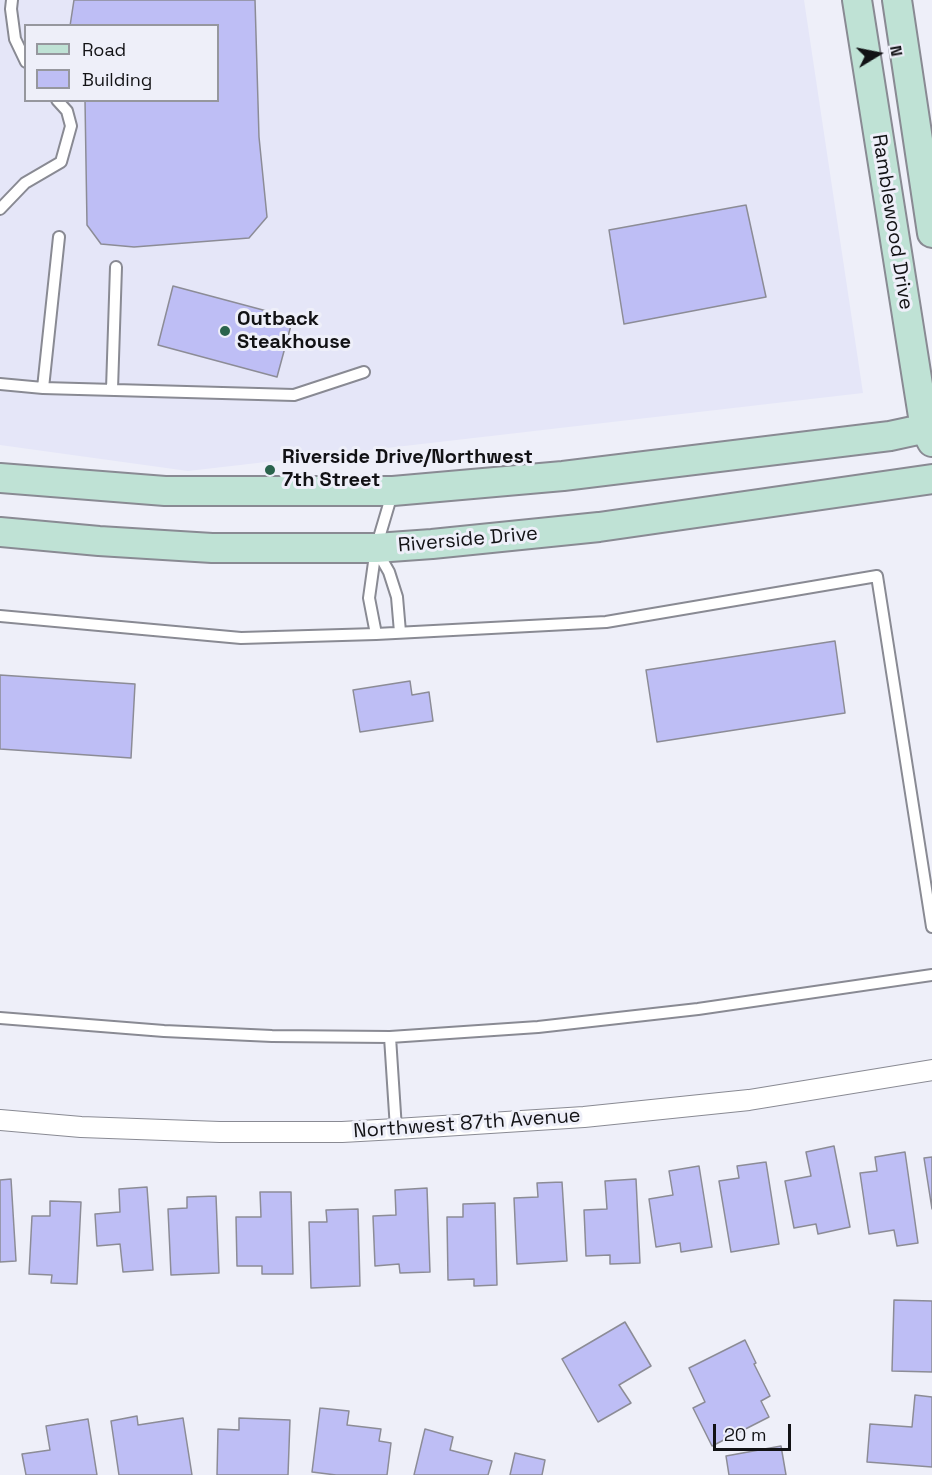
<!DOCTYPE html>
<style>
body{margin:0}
#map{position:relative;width:932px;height:1475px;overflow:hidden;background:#eeeff9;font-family:"Space Grotesk",sans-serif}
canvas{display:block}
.legend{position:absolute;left:24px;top:24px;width:195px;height:78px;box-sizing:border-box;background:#eeeff9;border:2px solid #96979e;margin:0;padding:8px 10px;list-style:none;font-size:18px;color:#121215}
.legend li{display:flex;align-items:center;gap:12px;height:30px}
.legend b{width:30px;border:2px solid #96979e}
.north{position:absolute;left:848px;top:24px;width:60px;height:60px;-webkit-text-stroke:4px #eeeff9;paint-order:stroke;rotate:80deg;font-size:16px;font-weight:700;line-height:24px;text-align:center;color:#121215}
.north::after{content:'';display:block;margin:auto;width:21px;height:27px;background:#121215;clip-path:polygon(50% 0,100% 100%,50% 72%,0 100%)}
.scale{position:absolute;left:713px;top:1424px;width:78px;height:27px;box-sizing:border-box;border:3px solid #121215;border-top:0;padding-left:8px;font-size:18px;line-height:21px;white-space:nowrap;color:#121215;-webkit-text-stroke:4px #eeeff9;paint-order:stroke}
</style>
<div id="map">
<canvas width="932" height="1475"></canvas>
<ul class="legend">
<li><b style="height:8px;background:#bfe2d5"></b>Road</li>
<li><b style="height:16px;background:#bebef5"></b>Building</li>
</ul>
<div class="north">N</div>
<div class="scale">20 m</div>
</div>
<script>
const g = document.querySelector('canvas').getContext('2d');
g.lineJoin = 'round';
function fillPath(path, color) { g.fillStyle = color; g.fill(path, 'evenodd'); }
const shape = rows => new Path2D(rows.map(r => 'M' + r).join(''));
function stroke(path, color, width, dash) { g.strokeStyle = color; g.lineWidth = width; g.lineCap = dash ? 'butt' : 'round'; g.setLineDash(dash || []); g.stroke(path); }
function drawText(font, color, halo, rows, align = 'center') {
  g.font = font + ' "Space Grotesk",sans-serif'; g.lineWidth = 6; g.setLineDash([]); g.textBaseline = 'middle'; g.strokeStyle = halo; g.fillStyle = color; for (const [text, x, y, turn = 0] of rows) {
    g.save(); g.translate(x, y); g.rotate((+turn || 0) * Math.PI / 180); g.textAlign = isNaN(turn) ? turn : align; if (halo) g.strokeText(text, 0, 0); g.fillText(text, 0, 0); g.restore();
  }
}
fillPath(shape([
 [0,0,804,0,863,393,188,471,0,445],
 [26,26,218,26,218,100,26,100]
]), '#e5e6f8');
const building = shape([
 [74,0,255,0,259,137,267,217,249,238,134,247,101,244,87,225,85,100,218,100,218,26,70,26,74,0],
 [746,205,766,297,624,324,609,230,746,205],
 [173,286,293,318,277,377,158,345,173,286],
 [835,641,845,713,657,742,646,670,835,641],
 [0,675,135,684,131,758,0,749,0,675],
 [410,681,412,695,429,692,433,721,360,732,353,690,410,681],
 [834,1146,850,1227,818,1234,816,1224,794,1228,785,1181,811,1176,806,1152,834,1146],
 [905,1152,918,1243,897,1246,894,1230,869,1234,860,1173,877,1171,875,1157,905,1152],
 [932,1157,932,1209,924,1158,932,1157],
 [766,1162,779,1244,731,1252,719,1181,739,1178,737,1166,766,1162],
 [699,1166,712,1247,681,1252,680,1243,656,1247,649,1199,673,1195,669,1171,699,1166],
 [11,1179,16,1261,0,1262,0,1180,11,1179],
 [636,1179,640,1263,610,1264,610,1255,586,1256,584,1210,607,1209,605,1181,636,1179],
 [562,1182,567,1261,517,1264,514,1198,538,1197,537,1183,562,1182],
 [147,1187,153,1270,123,1272,120,1244,97,1246,95,1214,120,1212,119,1189,147,1187],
 [427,1188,430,1272,400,1273,399,1264,375,1266,373,1216,396,1215,395,1190,427,1188],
 [260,1192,291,1192,293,1274,262,1274,262,1266,237,1266,236,1217,261,1217,260,1192],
 [216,1196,219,1273,171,1275,168,1209,187,1208,187,1197,216,1196],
 [50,1201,81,1202,77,1284,51,1283,52,1275,29,1274,32,1216,50,1216,50,1201],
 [495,1203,497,1285,474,1286,474,1279,448,1280,447,1217,463,1217,463,1204,495,1203],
 [358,1209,360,1286,311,1288,309,1222,327,1222,326,1210,358,1209],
 [894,1300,932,1301,932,1372,892,1371,894,1300],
 [625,1322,651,1366,619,1385,631,1403,598,1422,562,1359,625,1322],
 [745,1340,756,1363,754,1364,770,1396,761,1401,769,1417,712,1446,693,1408,705,1402,689,1368,745,1340],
 [915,1395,932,1397,932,1467,867,1462,870,1424,912,1427,915,1395],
 [320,1408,349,1411,347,1425,381,1429,379,1441,391,1443,387,1475,336,1475,312,1472,320,1408],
 [137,1416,138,1425,183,1418,192,1475,119,1475,111,1421,137,1416],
 [239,1418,290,1420,288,1475,217,1475,218,1429,239,1430,239,1418],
 [88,1419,97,1475,26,1475,22,1454,50,1450,46,1426,88,1419],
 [425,1429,453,1437,450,1450,492,1461,488,1475,414,1475,425,1429],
 [781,1446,786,1475,729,1475,726,1456,781,1446],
 [515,1453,545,1460,542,1475,510,1475,515,1453]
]);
fillPath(building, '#bebef5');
stroke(building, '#8c8c96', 1.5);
const lane = shape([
 [12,0,11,9,15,39,26,62],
 [0,209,25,183,61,162,71,126,67,111,57,100],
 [0,384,43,388,294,395,364,372],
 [43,388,59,237],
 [112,389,116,267],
 [377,551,389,572,397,597,400,632],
 [0,616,241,638,376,634,606,622,877,576,932,927],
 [376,634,369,598,376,548,392,494],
 [0,1018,164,1031,272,1036,390,1037,538,1027,698,1009,932,975],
 [390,1037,396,1129]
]);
const street = shape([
 [0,1120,81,1127,220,1132,342,1132,396,1129,584,1117,749,1100,932,1070]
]);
const secondary = shape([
 [857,0,925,429,932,442],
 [897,0,932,233],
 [0,478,165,491,393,491,563,476,890,436,932,427],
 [0,532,99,541,212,548,376,548,432,544,599,527,932,479]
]);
stroke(lane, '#898a93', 14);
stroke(street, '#898a93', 22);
stroke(secondary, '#898a93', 32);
stroke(lane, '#fff', 10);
stroke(street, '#fff', 20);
stroke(secondary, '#bfe2d5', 28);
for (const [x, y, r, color] of [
 [225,331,6,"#2a634c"],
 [270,470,6,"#2a634c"]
]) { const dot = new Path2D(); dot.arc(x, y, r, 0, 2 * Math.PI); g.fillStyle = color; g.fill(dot); stroke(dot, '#eeeff9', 2); }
drawText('20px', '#121215', '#eeeff9', [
 ["Ramblewood Drive",892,222,81],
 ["Riverside Drive",468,540,-5],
 ["Northwest 87th Avenue",467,1124,-4]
]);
drawText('bold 20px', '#121215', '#eeeff9', [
 ["Outback",237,320],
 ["Steakhouse",237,343],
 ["Riverside Drive/Northwest",282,458],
 ["7th Street",282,481]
], 'left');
</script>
